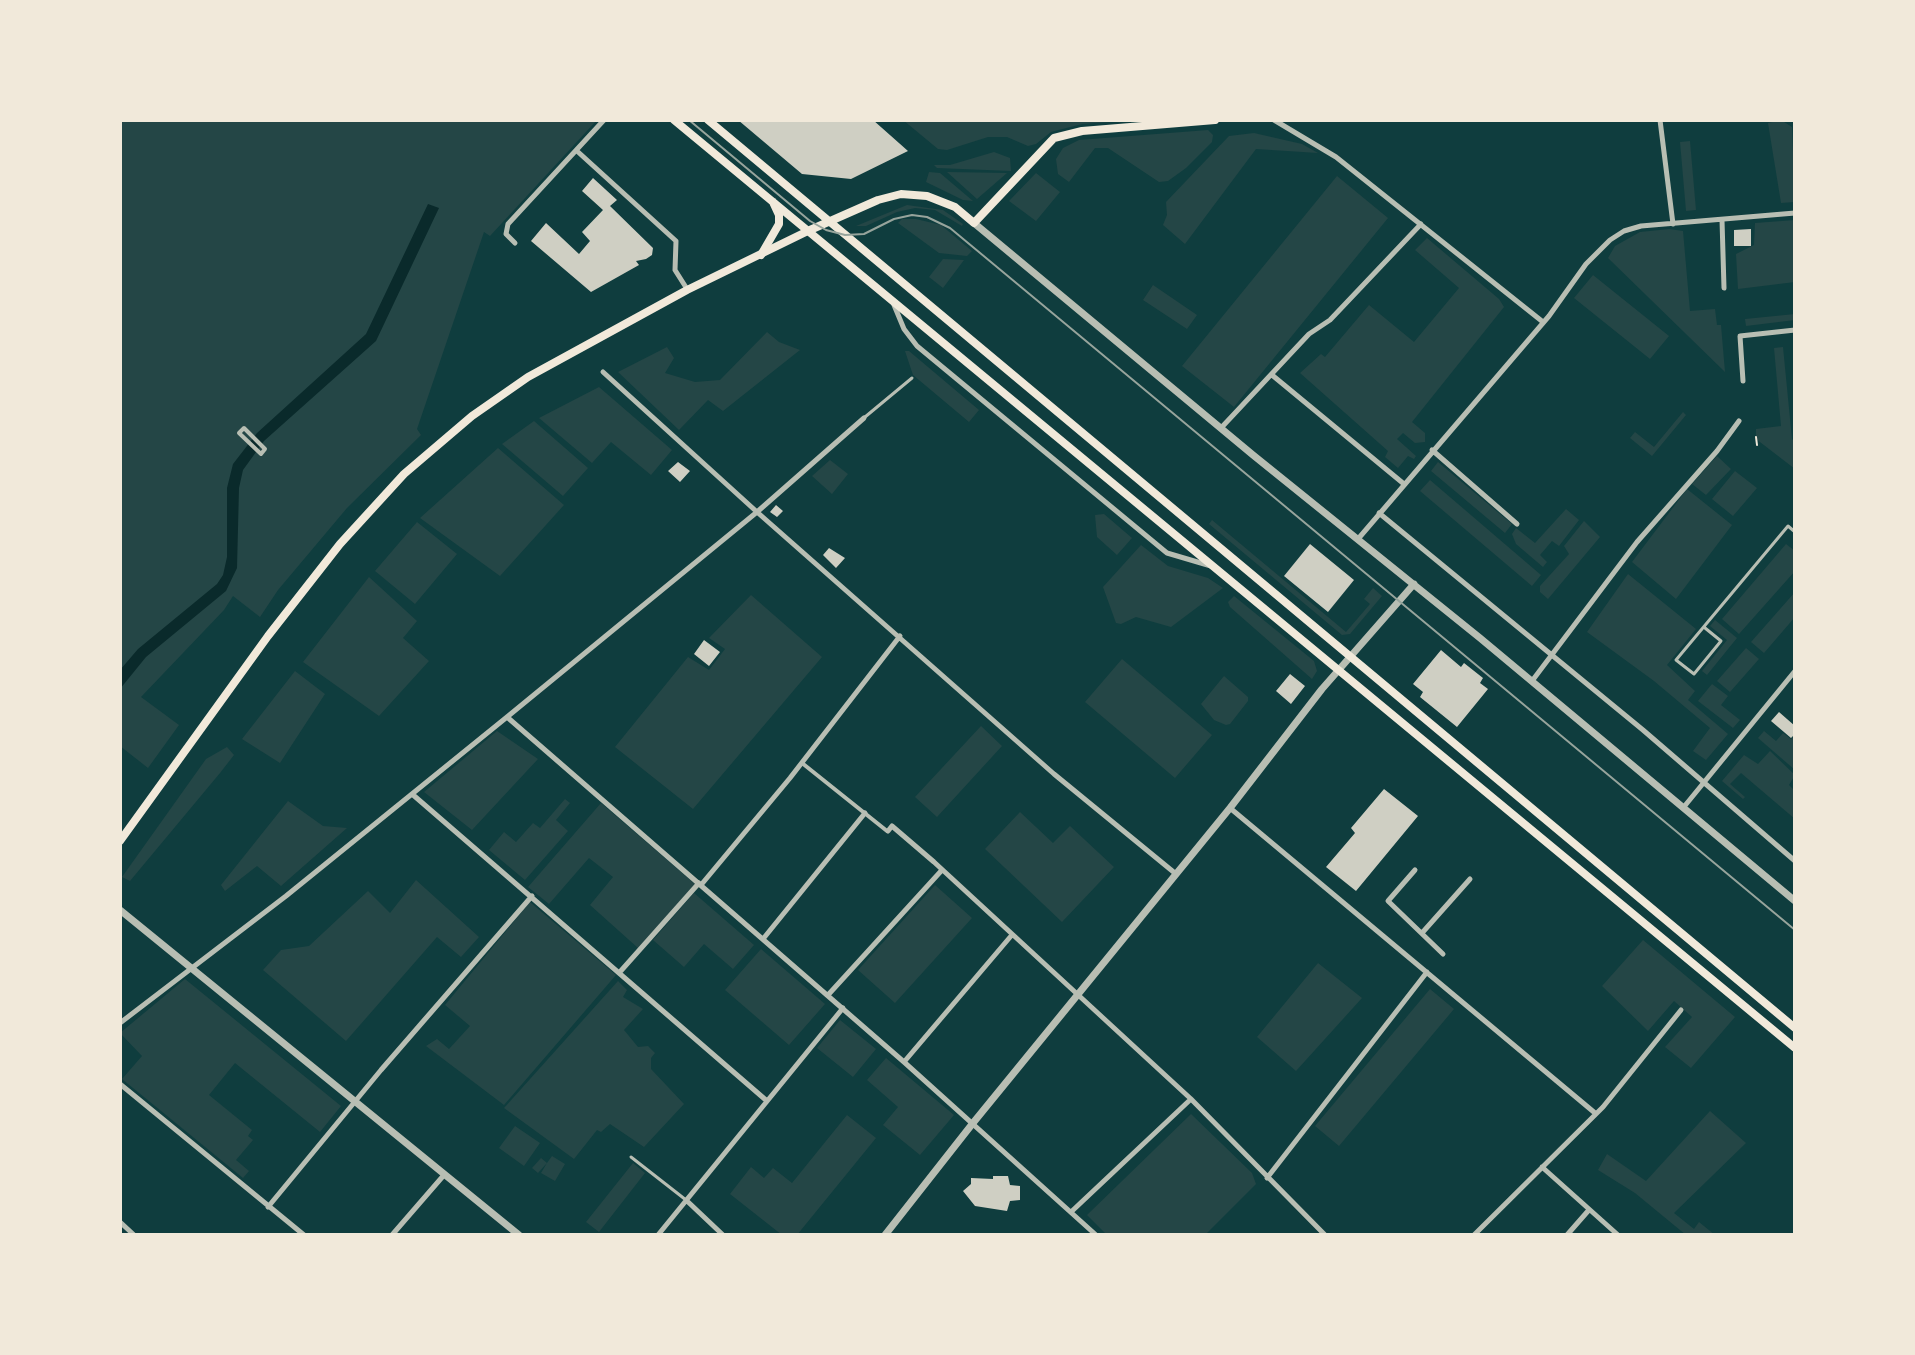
<!DOCTYPE html>
<style>
body{margin:0}
#map{position:relative;width:1915px;height:1355px;overflow:hidden;background:#0f3d3e;font-family:Montserrat,sans-serif}
canvas{display:block}
.frame{position:absolute;inset:0;border:122px solid #f1e9da;pointer-events:none}
</style>
<div id="map">
<canvas width="1915" height="1355"></canvas>
<div class="frame"></div>
</div>
<script>
const g = document.querySelector('canvas').getContext('2d');
g.lineJoin = 'round';
function fillPath(path, color) { g.fillStyle = color; g.fill(path, 'evenodd'); }
const shape = rows => new Path2D(rows.map(r => 'M' + r).join(''));
function stroke(path, color, width, dash) { g.strokeStyle = color; g.lineWidth = width; g.lineCap = dash ? 'butt' : 'round'; g.setLineDash(dash || []); g.stroke(path); }
fillPath(shape([
 [120,120,597,120,490,236,484,232,417,429,421,435,347,508,278,590,260,617,233,596,224,610,141,697,179,725,148,768,120,746],
 [903,120,1138,120,1082,124,1051,132,1036,144,1028,146,1007,137,988,137,947,150,938,149],
 [1781,120,1792,127,1795,202,1781,203,1768,123],
 [1208,130,1213,135,1212,142,1186,168,1168,181,1159,182,1108,148,1095,148,1069,182,1058,174,1056,159,1063,148,1079,140],
 [1254,133,1302,144,1318,153,1256,149,1185,244,1163,225,1167,215,1166,202,1229,136],
 [1690,141,1696,210,1686,211,1680,142],
 [994,152,1010,158,1011,171,937,168,934,165,950,165],
 [929,172,940,173,973,201,963,200,926,182],
 [947,172,1007,173,977,199],
 [1036,173,1060,192,1036,221,1009,201],
 [1337,176,1388,218,1234,407,1182,366],
 [907,205,943,210,963,224,962,226,935,210,915,208,897,212,866,226,856,226],
 [902,219,916,219,941,225,972,251,967,256,939,253,898,223],
 [1795,220,1795,282,1738,289,1736,254,1754,245,1755,223],
 [1669,229,1683,231,1690,311,1715,309,1717,325,1721,325,1725,372,1608,258,1615,246,1640,232],
 [1427,238,1499,299,1504,307,1412,422,1425,433,1425,442,1415,443,1403,433,1397,439,1416,456,1414,459,1408,456,1398,468,1385,457,1388,451,1300,373,1321,354,1325,357,1369,305,1414,342,1459,288,1415,250],
 [943,259,964,260,943,288,929,277],
 [1593,275,1669,336,1650,359,1574,298],
 [1153,285,1197,315,1187,329,1143,300],
 [1795,314,1795,320,1746,326,1745,319],
 [767,332,779,342,800,350,723,411,708,400,679,430,618,372,667,347,674,358,665,373,695,382,720,380],
 [1783,347,1792,439,1795,442,1795,469,1756,439,1756,429,1781,426,1774,348],
 [905,351,909,351,979,410,969,422,913,375],
 [599,387,672,450,651,475,611,442,592,463,539,418],
 [1683,412,1686,415,1652,456,1630,438,1635,432,1654,447],
 [534,421,588,468,563,496,502,444],
 [498,448,564,505,500,576,420,518],
 [1717,456,1731,469,1706,495,1692,484],
 [830,460,848,474,832,494,812,476],
 [1438,462,1512,524,1505,533,1431,471],
 [1735,471,1757,488,1733,516,1712,499],
 [1430,480,1541,575,1532,586,1420,491],
 [1687,489,1732,525,1676,599,1632,562],
 [1566,509,1579,520,1559,546,1552,541,1540,555,1547,562,1543,567,1516,544,1512,534,1516,528,1535,543],
 [1104,514,1132,538,1117,555,1097,537,1095,515],
 [1212,520,1346,632,1370,604,1364,599,1373,588,1382,596,1350,634,1342,635,1209,524],
 [1584,521,1600,537,1548,599,1540,592,1540,586,1569,554,1564,546],
 [417,522,457,554,415,604,375,571],
 [1786,544,1795,551,1795,571,1739,634,1722,619],
 [1141,545,1168,566,1208,578,1223,588,1171,627,1136,617,1121,624,1116,623,1103,587],
 [1628,574,1696,629,1667,665,1695,691,1688,700,1728,734,1706,760,1693,751,1710,728,1654,681,1587,632],
 [369,577,417,621,403,638,429,661,379,716,303,662],
 [1795,592,1795,617,1764,653,1751,642],
 [751,595,822,657,693,809,615,747,688,657,709,670,725,649,709,638],
 [1234,596,1314,661,1317,671,1312,679,1230,607,1228,602],
 [1715,620,1737,638,1707,675,1702,671,1727,640,1710,626],
 [1746,648,1759,659,1730,692,1717,681],
 [1122,659,1212,735,1175,778,1085,702],
 [295,671,325,694,280,763,242,739],
 [1224,676,1248,697,1248,701,1230,724,1226,725,1214,720,1201,704],
 [1712,684,1728,696,1721,705,1740,720,1733,728,1698,701],
 [981,726,1002,746,937,817,915,797],
 [497,731,538,759,472,830,424,792],
 [1764,731,1776,741,1783,733,1791,739,1795,735,1795,770,1758,738],
 [227,747,234,755,220,773,130,881,122,877,206,759],
 [1770,751,1795,775,1789,785,1795,791,1795,819,1741,773,1730,784,1745,797,1743,799,1722,781,1744,755,1758,764],
 [565,799,570,803,556,820,568,831,525,880,489,850,504,832,516,842,533,823,540,828],
 [288,801,323,826,347,828,281,886,257,866,225,891,221,885],
 [601,803,695,884,638,948,590,905,613,877,589,858,549,904,528,887],
 [1020,812,1053,843,1070,826,1114,867,1062,922,985,849],
 [416,880,479,937,461,957,437,937,346,1041,263,970,281,950,309,946,368,891,390,913],
 [935,885,972,918,895,1003,858,970],
 [694,893,754,945,733,969,704,944,684,967,653,940],
 [530,902,616,975,504,1105,426,1046,437,1039,449,1049,470,1026,445,1005],
 [1643,940,1735,1017,1691,1068,1665,1047,1692,1017,1674,1001,1648,1031,1602,986],
 [761,949,825,1004,789,1045,725,990],
 [1318,963,1362,998,1296,1071,1257,1037],
 [185,979,341,1106,320,1132,235,1063,209,1095,252,1130,248,1136,253,1140,236,1160,249,1171,243,1178,122,1079,142,1056,120,1033],
 [618,981,627,990,623,997,643,1009,624,1030,638,1047,648,1046,655,1053,651,1058,651,1069,684,1104,644,1147,610,1124,601,1132,597,1130,574,1159,504,1108],
 [1430,989,1454,1009,1339,1146,1315,1126],
 [840,1020,876,1049,853,1077,817,1048],
 [886,1058,954,1115,920,1155,883,1125,898,1107,867,1080],
 [1710,1111,1746,1143,1674,1213,1694,1229,1699,1222,1715,1235,1686,1235,1635,1193,1598,1170,1607,1154,1646,1181],
 [1191,1114,1252,1173,1256,1184,1205,1235,1107,1235,1087,1215],
 [847,1115,876,1138,797,1235,782,1235,730,1194,751,1167,764,1178,773,1168,792,1183],
 [515,1126,540,1143,524,1166,499,1148],
 [552,1156,565,1164,555,1181,541,1173,547,1163,538,1173,532,1168,541,1158,547,1163],
 [633,1163,645,1173,599,1232,586,1222]
]), '#244646');
fillPath(shape([
 [428,204,439,208,376,341,264,441,243,470,239,488,237,568,226,591,146,657,120,689,120,670,138,649,217,584,223,575,227,557,227,488,233,464,257,433,366,334]
]), '#0a2a2b');
fillPath(shape([
 [738,120,873,120,908,151,851,179,802,174],
 [593,178,617,200,610,206,653,248,652,255,646,259,636,261,639,265,591,292,531,241,546,223,579,254,590,241,582,232,603,210,582,191],
 [1751,229,1751,246,1734,246,1734,230],
 [678,462,690,471,680,482,668,471],
 [776,505,783,511,777,517,770,512],
 [1310,544,1354,580,1328,612,1284,576],
 [829,548,845,558,836,568,823,555],
 [704,640,720,652,709,666,694,654],
 [1441,650,1461,667,1464,663,1483,678,1480,683,1488,689,1457,727,1420,697,1423,692,1413,684],
 [1290,674,1305,686,1291,704,1276,691],
 [1779,712,1795,726,1795,734,1791,738,1771,721],
 [1384,789,1418,816,1356,891,1326,867,1355,833,1351,828],
 [993,1176,1008,1176,1010,1185,1020,1186,1020,1200,1010,1201,1007,1211,975,1206,963,1191,971,1184,971,1178,993,1179]
]), '#cfcfc3');
stroke(shape([
 [1756,437,1757,445]
]), '#f1e9da', 2);
stroke(shape([
 [865,417,912,378],
 [1705,628,1721,641,1694,674,1676,660,1788,526,1795,532],
 [631,1157,686,1200]
]), '#b8beb3', 3);
stroke(shape([
 [244,428,265,449,261,454,239,433,244,428],
 [802,763,887,831]
]), '#b8beb3', 4);
stroke(shape([
 [1274,120,1336,157,1543,322],
 [1660,120,1673,224],
 [577,151,676,241,675,270,687,289],
 [1722,220,1724,288],
 [515,243,506,234,508,224,604,120],
 [894,305,904,329,917,346,1167,553,1211,566],
 [603,372,757,512,1054,774,1176,874],
 [1272,375,1404,484],
 [1743,381,1740,336,1795,330],
 [1221,428,1309,334,1330,320,1421,224],
 [1432,450,1517,524],
 [1379,513,1643,730,1795,861],
 [1358,539,1549,316,1586,264,1610,240,1624,231,1641,226,1795,213],
 [1532,681,1637,542,1717,451,1739,421],
 [507,717,904,1062,1096,1235],
 [412,794,767,1101],
 [1230,808,1595,1113],
 [1683,808,1795,671],
 [888,831,892,826,934,862,1191,1099,1325,1235],
 [1415,870,1388,901,1443,954],
 [701,885,790,778,900,636],
 [1422,933,1470,879],
 [763,939,865,813],
 [619,973,699,883],
 [828,995,942,870],
 [120,1023,286,896,507,717,757,512,864,418],
 [904,1062,1011,936],
 [120,1084,304,1235],
 [1542,1167,1618,1235],
 [1267,1178,1427,972],
 [686,1200,723,1235],
 [268,1207,381,1070,532,896],
 [1071,1212,1191,1099],
 [120,1222,134,1235],
 [392,1235,444,1175],
 [658,1235,843,1008],
 [1474,1235,1603,1107,1681,1010],
 [1567,1235,1588,1211]
]), '#b8beb3', 5);
stroke(shape([
 [974,223,1253,455,1480,638,1795,901],
 [120,910,519,1235],
 [885,1235,973,1123,1230,808,1322,689,1414,584]
]), '#b8beb3', 7);
stroke(shape([
 [120,841,268,636,340,544,404,474,472,416,528,377,687,290,810,230,878,200,901,194,927,196,955,207,974,223,1054,138,1082,131,1215,120]
]), '#f1e9da', 8);
stroke(shape([
 [674,120,1795,1048],
 [708,120,1795,1028],
 [761,255,779,224,779,215,773,202]
]), '#f1e9da', 8);
stroke(shape([
 [689,120,810,221,826,230,845,235,864,234,894,219,912,215,927,217,950,228,1795,930]
]), '#97a49c', 2);
</script>
